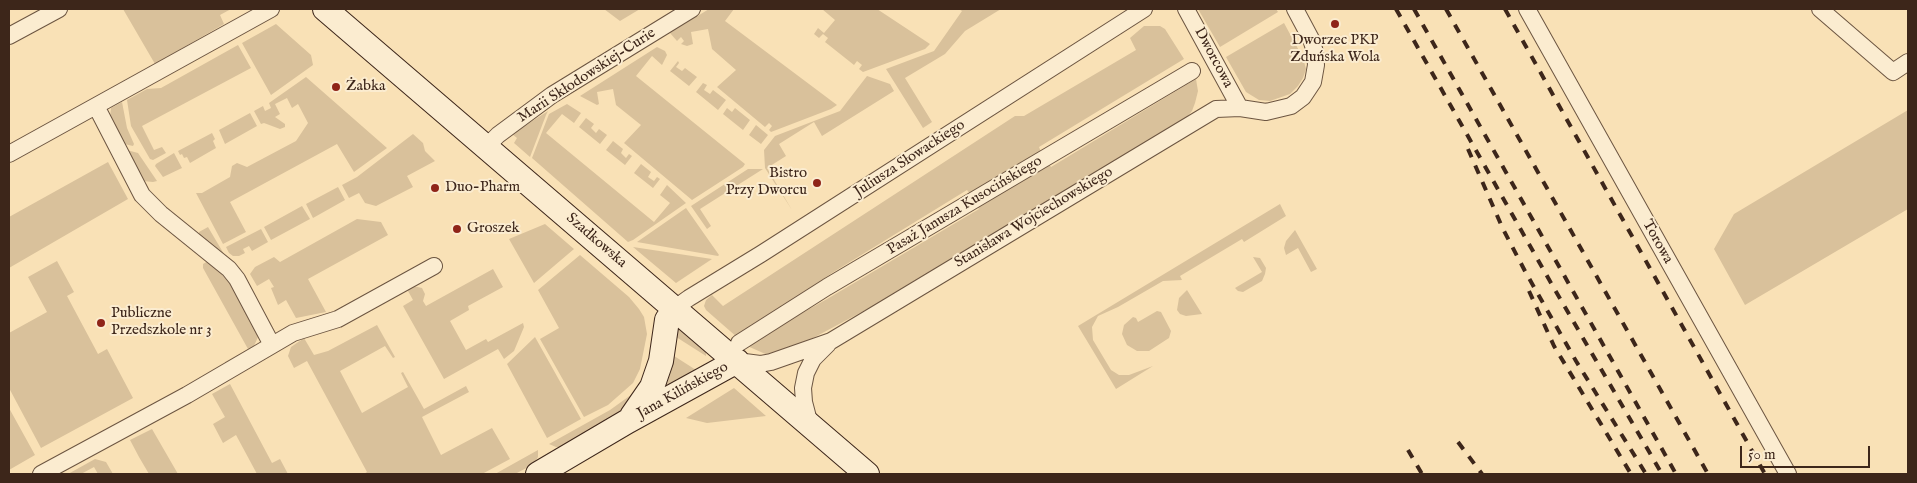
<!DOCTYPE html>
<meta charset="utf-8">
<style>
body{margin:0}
#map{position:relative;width:1917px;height:483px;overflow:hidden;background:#f9e1b6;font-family:"IM FELL English",serif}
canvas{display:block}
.frame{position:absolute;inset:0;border:10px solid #3d261a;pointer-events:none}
.scale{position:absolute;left:1740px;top:446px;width:130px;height:22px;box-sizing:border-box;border:2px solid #3d261a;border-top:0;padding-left:6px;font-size:15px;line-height:18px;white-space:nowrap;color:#3d261a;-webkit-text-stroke:4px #fbecd0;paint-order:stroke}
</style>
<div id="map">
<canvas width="1917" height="483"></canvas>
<div class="frame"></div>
<div class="scale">50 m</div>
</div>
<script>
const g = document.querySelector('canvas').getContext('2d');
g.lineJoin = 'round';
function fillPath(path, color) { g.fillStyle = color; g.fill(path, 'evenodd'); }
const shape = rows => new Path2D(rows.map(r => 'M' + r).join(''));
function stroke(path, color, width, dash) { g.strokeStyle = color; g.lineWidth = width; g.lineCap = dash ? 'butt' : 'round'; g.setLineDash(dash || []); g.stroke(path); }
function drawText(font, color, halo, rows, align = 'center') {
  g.font = font + ' "IM FELL English",serif'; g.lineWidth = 4; g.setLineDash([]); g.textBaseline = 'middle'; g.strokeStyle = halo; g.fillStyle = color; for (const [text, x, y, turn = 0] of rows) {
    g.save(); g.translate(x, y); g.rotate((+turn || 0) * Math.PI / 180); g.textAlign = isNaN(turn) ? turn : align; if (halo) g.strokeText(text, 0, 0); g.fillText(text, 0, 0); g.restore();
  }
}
fillPath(shape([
 [123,9,231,9,220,15,224,24,155,64],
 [604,9,640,9,620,21],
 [709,9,734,9,725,21,837,105,831,109,771,132,769,130,772,126,769,123,765,127,717,87,736,70,712,49,708,29,691,32,693,44,687,46,681,44,684,41,681,37,677,41,670,33],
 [822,9,877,9,930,44,925,49,863,72,859,69,862,65,857,61,854,65,825,42,828,38,823,34,819,38,814,34,818,28,824,33,835,20],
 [959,9,1001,9,965,31,945,54,905,78,932,122,923,128,886,69,934,51,962,11],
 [1198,9,1276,9,1278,12,1220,47],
 [1284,23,1303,58,1306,69,1303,78,1298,86,1290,94,1270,101,1259,100,1246,92,1226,57],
 [276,24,311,55,313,65,271,95,242,43],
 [1144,26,1160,26,1165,29,1184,59,1039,147,1041,152,970,194,967,190,832,273,738,338,706,310,704,306,706,300,712,295,723,306,1015,116,1024,116,1136,50,1130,38],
 [238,45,251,68,142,126,154,150,162,147,166,153,153,160,150,159,131,126,127,100,147,89,161,88],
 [657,47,665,51,667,55,662,65,652,56,636,76,745,164,743,167,692,200,624,143,641,125,616,105,613,89,597,92,599,104,597,105,580,96],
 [678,61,679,63,676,67,682,71,685,68,697,77,689,86,670,71],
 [867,76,890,84,894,91,822,136,814,122,779,144,786,156,767,168,792,210,765,168,764,150,775,136,840,111],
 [306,77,387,148,354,172,337,144,230,202,246,232,223,244,196,193,202,193,230,177,232,166,237,163,247,167,296,141,308,123,298,104,292,108,287,98,275,104,280,114,275,117,285,124,285,127,280,129,264,123,261,124,254,111,263,106,265,111,271,108,269,103],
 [1196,79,1198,91,1195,103,1192,111,1186,118,871,307,800,345,770,356,745,345,827,299,979,209,975,203,1047,161,1051,167],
 [703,83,707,85,704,90,710,94,713,90,726,100,718,110,696,92],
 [122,102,127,128,134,144,133,146,120,143,110,118,111,108],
 [567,104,581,113,574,123,562,114,546,133,654,222,670,203,660,195,667,185,686,203,633,240,628,242,532,158,549,114],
 [727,108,732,112,735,108,750,120,743,130,723,114],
 [1908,110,1908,209,1745,305,1714,249,1734,214],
 [548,111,546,115,530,157,514,143,517,138,512,134],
 [250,113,257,126,225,144,219,130],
 [586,118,594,124,591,128,596,133,599,129,607,135,600,144,579,127],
 [756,125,768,135,761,144,749,135],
 [212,133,215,139,213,141,216,148,190,163,187,157,184,158,182,154,180,155,178,151],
 [413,134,423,143,425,151,435,161,407,176,413,187,376,206,365,203,359,193,349,198,342,185,357,177],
 [613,141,623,149,621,153,626,158,629,154,632,156,625,165,606,150],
 [123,149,138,153,157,181,153,182,143,181],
 [174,153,182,168,163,177,155,166,156,164],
 [108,162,128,199,9,268,9,217],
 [641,164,651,172,648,177,654,181,657,177,660,179,653,188,634,173],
 [748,169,763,169,700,209,711,226,707,229,691,206],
 [338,187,345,200,313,218,306,204],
 [1280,204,1286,216,1244,242,1242,239,1180,276,1182,280,1163,281,1118,307,1098,316,1092,327,1093,340,1111,370,1119,375,1129,375,1153,366,1116,389,1078,326],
 [302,206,310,219,271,240,264,227],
 [686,208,719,255,718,256,637,242],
 [357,219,381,222,388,235,308,279,326,312,296,318,286,300,278,305,271,288,274,287,269,279,257,286,250,274,255,267,274,257,280,262],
 [545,224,574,249,534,283,509,239],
 [208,227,224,254,199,235,199,232],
 [261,229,268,242,252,251,249,246,243,249,245,253,239,256,233,256,229,253,226,247],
 [1295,230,1317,269,1311,272,1298,248,1286,255,1284,248,1286,241],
 [633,247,712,259,676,283],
 [580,255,629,297,639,309,644,317,647,334,640,369,633,383,608,405,584,417,540,339,559,328,538,290],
 [1253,257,1260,258,1266,268,1265,274,1262,281,1243,292,1238,291,1235,288,1262,272],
 [57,261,74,292,67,296,98,354,107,349,133,398,41,448,9,388,9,333,47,312,28,277],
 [208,261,211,263,234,287,258,337,253,348,226,365,225,362,248,349,203,268,203,264],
 [493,269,503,287,468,306,469,310,450,321,466,350,486,339,488,342,523,323,524,327,514,351,504,359,498,349,444,379,403,306,413,300,408,291,409,288,413,286,422,288,425,294,423,301,426,306],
 [1187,290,1202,314,1186,316,1180,314,1177,310,1179,298],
 [1157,311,1161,312,1171,331,1169,338,1149,351,1137,351,1127,345,1122,334,1124,325,1133,317,1136,318,1138,322],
 [377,325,395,357,393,358,385,346,340,371,362,413,408,387,401,373,403,372,424,409,466,386,469,392,422,417,441,455,492,428,510,459,482,474,364,474,367,472,307,361,294,368,288,356,291,347,304,338,314,355,328,351],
 [679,325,706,350,706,356,673,335,673,330],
 [535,337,581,419,547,438,507,364],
 [671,354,696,370,658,392],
 [230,384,272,463,280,459,288,474,257,474,236,435,223,443,213,424,225,417,212,394],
 [642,387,619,414,564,447,556,447,549,444,610,410],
 [734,388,766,416,707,423,686,418],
 [9,408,35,455,9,470],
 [152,429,178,474,149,474,139,457,130,440],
 [538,450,538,457,534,464,515,474,495,474],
 [95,459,106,462,113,474,98,474,94,467,81,474,68,474]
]), '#d9c19b');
const street = shape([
 [1186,9,1240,108],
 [1527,9,1788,474],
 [1820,9,1893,72,1908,62],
 [9,36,59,9],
 [96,106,142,195,161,214,229,269,237,279,272,345],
 [486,147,498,135,552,95,692,9],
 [9,154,271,9],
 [675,308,689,298,761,254,1144,9],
 [739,343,827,287,1192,71],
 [737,361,760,364,771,362,831,341,1216,109,1240,108,1266,112,1291,106,1303,97,1313,82,1316,65,1315,52,1311,39,1295,9],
 [810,425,804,402,803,388,806,373,813,359,828,344],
 [41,474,187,395,293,333,338,319,434,266]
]);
const secondary = shape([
 [325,9,867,474],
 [632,416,652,387,661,361,667,320,675,308],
 [538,474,628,421,737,361]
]);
stroke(street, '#6c5541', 18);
stroke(secondary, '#3d261a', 26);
stroke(street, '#fbecd0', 16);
stroke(secondary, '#fbecd0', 24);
stroke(shape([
 [1396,9,1551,283,1662,474],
 [1414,9,1676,474],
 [1446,9,1708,474],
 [1505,9,1765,474],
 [1468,149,1503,229,1526,273,1576,361,1646,474],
 [1529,291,1554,346,1631,474],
 [1458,442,1482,474],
 [1408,450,1422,474]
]), '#3d261a', 4, [9, 9]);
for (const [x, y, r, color] of [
 [1335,24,5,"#8f2418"],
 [336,87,5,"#8f2418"],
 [817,183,5,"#8f2418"],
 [435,188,5,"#8f2418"],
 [457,229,5,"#8f2418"],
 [101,323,5,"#8f2418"]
]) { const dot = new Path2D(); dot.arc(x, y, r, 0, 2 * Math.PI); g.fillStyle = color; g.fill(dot); stroke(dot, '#fbecd0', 2); }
drawText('15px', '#3d261a', '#fbecd0', [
 ["Dworzec PKP",1335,41,"center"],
 ["Zduńska Wola",1335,58,"center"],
 ["Żabka",346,87],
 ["Bistro",807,174,"right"],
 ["Przy Dworcu",807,191,"right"],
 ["Duo-Pharm",445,188],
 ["Groszek",467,229],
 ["Publiczne",111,314],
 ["Przedszkole nr 3",111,331]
], 'left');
drawText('15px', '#3d261a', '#fbecd0', [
 ["Dworcowa",1213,58,62],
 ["Marii Skłodowskiej-Curie",587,76,-33],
 ["Juliusza Słowackiego",910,159,-33],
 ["Pasaż Janusza Kusocińskiego",965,206,-31],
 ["Stanisława Wojciechowskiego",1034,218,-31],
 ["Szadkowska",596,241,41],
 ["Torowa",1657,242,61],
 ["Jana Kilińskiego",683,391,-29]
]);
</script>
